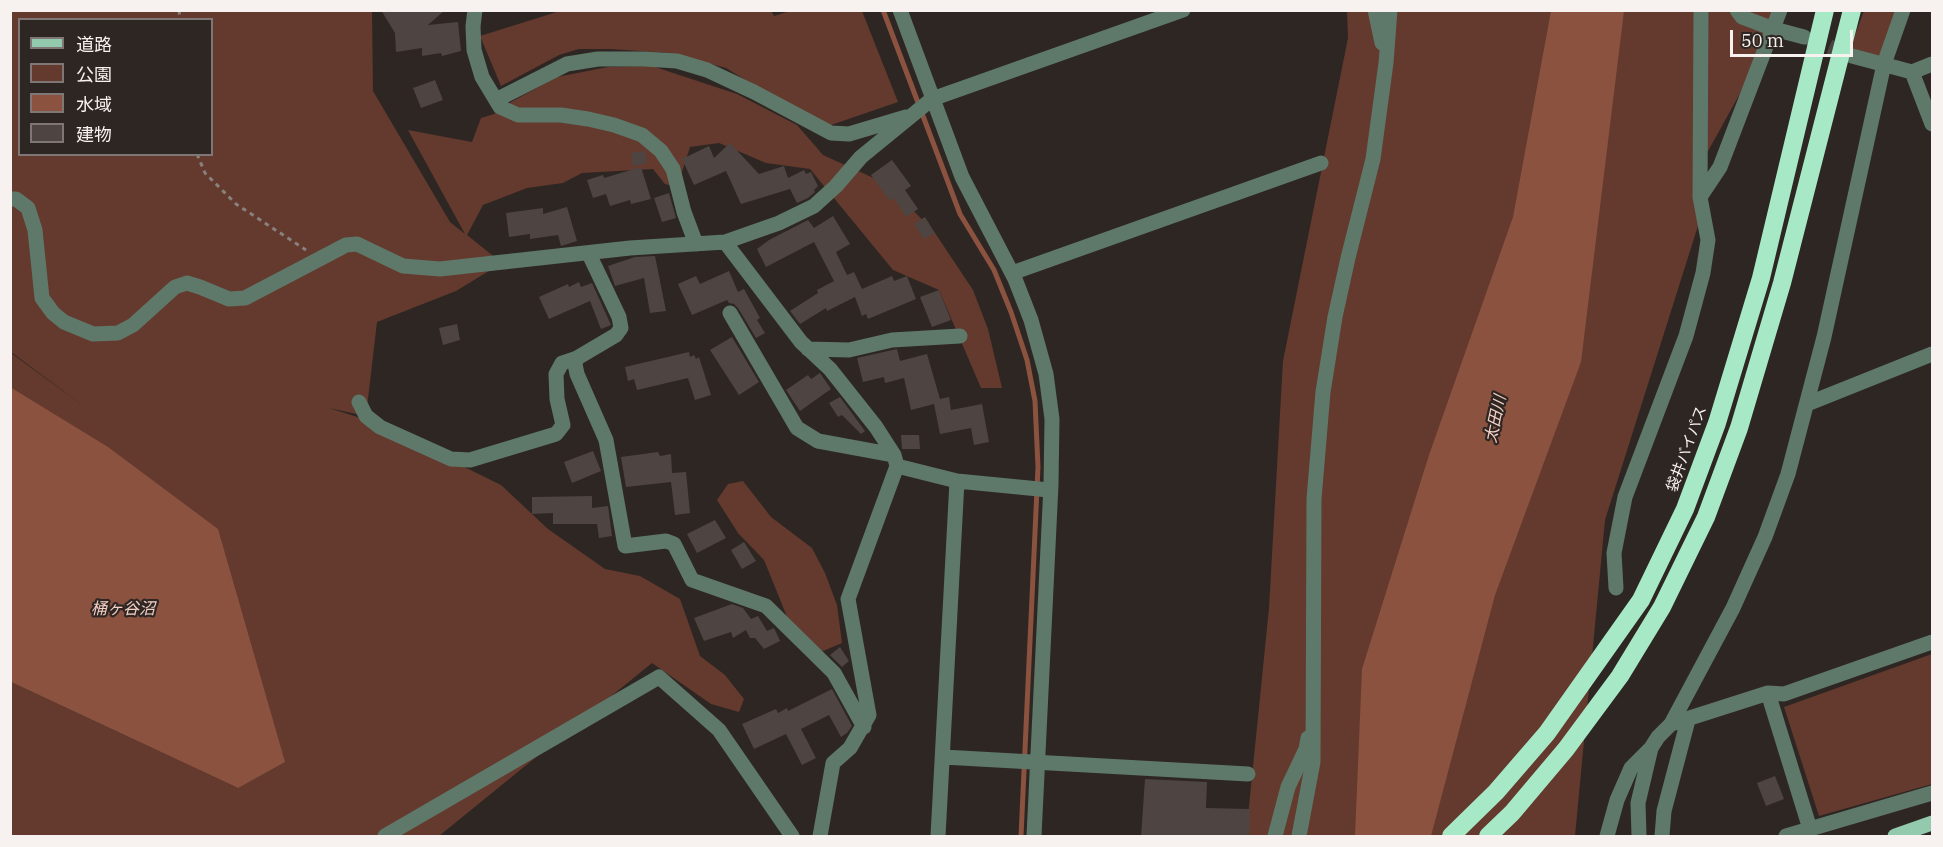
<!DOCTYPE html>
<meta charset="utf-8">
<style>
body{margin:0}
#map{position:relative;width:1943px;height:847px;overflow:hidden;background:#2e2623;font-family:"IBM Plex Serif","Noto Sans JP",serif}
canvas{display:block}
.frame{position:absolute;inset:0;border:12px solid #f7f1ef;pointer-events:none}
.legend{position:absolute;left:18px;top:18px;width:195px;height:138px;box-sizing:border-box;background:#2e2623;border:2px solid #7e7775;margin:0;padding:8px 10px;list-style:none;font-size:18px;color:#f7f1ef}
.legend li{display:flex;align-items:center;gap:12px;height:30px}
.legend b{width:30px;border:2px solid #7e7775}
.scale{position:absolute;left:1730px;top:30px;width:123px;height:27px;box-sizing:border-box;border:3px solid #f7f1ef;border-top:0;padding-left:8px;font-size:18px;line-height:21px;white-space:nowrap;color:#f7f1ef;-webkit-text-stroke:4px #2e2623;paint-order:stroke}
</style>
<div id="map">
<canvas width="1943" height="847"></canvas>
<div class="frame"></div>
<ul class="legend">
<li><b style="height:8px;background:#93c9ad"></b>道路</li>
<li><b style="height:16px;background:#633a2d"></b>公園</li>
<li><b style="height:16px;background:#8b5240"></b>水域</li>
<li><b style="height:16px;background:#4e4542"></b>建物</li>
</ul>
<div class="scale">50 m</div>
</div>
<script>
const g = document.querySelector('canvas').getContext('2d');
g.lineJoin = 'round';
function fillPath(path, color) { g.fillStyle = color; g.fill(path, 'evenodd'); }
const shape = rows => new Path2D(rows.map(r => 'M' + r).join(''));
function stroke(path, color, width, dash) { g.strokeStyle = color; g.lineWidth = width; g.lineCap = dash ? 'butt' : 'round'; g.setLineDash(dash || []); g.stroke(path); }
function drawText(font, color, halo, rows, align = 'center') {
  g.font = font + ' "IBM Plex Serif","Noto Sans JP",serif'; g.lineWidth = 4.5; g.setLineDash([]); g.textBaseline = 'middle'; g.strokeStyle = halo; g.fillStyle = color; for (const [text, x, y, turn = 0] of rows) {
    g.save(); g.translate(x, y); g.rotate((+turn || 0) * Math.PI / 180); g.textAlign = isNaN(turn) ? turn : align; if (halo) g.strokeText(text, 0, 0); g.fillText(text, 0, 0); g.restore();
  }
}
fillPath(shape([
 [372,10,373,91,450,222,465,234,408,130,472,142,481,118,494,114,511,102,557,77,608,67,652,66,737,94,797,125,823,155,889,185,935,233,973,290,988,329,1002,388,981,388,939,290,893,270,810,169,766,163,719,143,690,147,677,187,665,184,653,169,582,173,563,183,527,188,483,205,467,235,502,263,456,291,377,322,366,416,329,408,373,422,501,485,548,529,605,569,640,576,680,599,700,656,725,675,744,699,739,712,711,704,652,663,439,836,11,836,11,682,238,788,11,388,11,353,89,410,11,352,11,11],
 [20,20,212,20,212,154,20,154],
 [771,10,774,16,790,11,862,11,898,102,831,125,794,110,726,68,670,53,610,49,579,49,559,55,501,86,480,36,560,11],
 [1347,11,1781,11,1769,41,1702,162,1703,210,1605,520,1575,836,1246,836,1269,608,1283,361,1348,38],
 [1864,11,1903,11,1884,64,1850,48],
 [743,481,771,517,812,548,825,573,837,605,842,643,823,651,794,634,764,560,738,533,717,500,728,484],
 [1932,654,1932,784,1819,816,1784,707]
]), '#633a2d');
fillPath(shape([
 [1551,11,1624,11,1581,362,1495,595,1431,836,1355,836,1362,669,1429,455,1513,217],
 [10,387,108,447,218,529,285,762,238,788,11,682]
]), '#8b5240');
stroke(shape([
 [883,10,960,214,994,270,1011,312,1027,360,1035,401,1038,467,1021,836]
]), '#8b5240', 5);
fillPath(shape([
 [381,10,445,10,428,25,458,22,461,51,442,56,441,53,422,56,422,48,396,52,395,33],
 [435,80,443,100,421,108,413,88],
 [730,143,759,174,784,166,788,178,804,170,806,174,811,172,818,186,814,190,815,192,808,198,797,203,790,189,741,204,726,171,694,185,682,159,709,146,714,158],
 [645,151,647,163,633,166,631,153],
 [892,160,911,186,905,190,918,209,906,217,894,198,890,201,871,175],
 [641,167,651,199,631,204,630,200,610,206,606,194,593,198,587,180,603,175,604,178],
 [669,193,676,218,662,222,654,198],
 [567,207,577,241,561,246,558,235,530,239,530,234,509,237,506,213,543,208,543,214],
 [833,216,850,244,836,252,847,275,854,272,862,289,892,276,894,281,907,276,916,299,868,319,866,314,862,316,855,297,827,311,826,308,800,324,790,311,818,293,817,290,834,281,814,242,766,267,757,249,769,240,808,220,814,228],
 [925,217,935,233,924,239,914,224],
 [655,256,666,311,650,313,644,278,615,286,608,266,635,257],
 [729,271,738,292,744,289,760,318,757,320,765,333,756,338,738,308,734,304,729,303,727,300,692,315,678,284,696,276,700,284],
 [579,282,581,287,592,283,611,325,601,329,590,301,549,319,539,297,568,284,569,287],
 [939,290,951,320,932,327,920,297],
 [457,324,460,340,443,345,439,328],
 [732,337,759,382,739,395,710,350],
 [897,349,900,361,927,354,940,399,949,397,951,410,982,404,989,442,974,445,971,428,940,434,934,404,911,410,904,378,885,383,884,377,863,382,857,358],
 [689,352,690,357,694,355,696,359,699,357,711,395,695,400,688,378,637,390,634,379,628,381,625,367],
 [820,373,831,389,800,411,786,390,808,375,811,379],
 [840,397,865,431,861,434,842,415,838,417,829,403],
 [901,435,919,435,920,449,902,449],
 [593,451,601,471,572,483,564,462],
 [658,452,660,456,671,454,672,473,686,472,690,513,675,515,671,482,626,487,621,457],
 [592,496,592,508,608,506,612,536,599,538,597,524,553,524,553,513,532,514,532,497],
 [715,520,726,538,697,553,687,534],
 [744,542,756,561,742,569,731,550],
 [732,604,743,608,751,619,758,616,767,631,774,628,780,641,764,649,755,638,750,638,746,630,733,638,731,632,704,641,694,618],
 [840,647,849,661,842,667,830,655],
 [832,689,852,726,847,733,841,737,829,715,801,729,816,758,802,765,786,734,754,749,742,724,776,709,778,713,787,708,788,711],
 [1775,776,1784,799,1766,806,1757,783],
 [1145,779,1207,782,1206,808,1250,809,1249,837,1141,837]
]), '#4e4542');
stroke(shape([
 [1808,38,1852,56]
]), '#4c4442', 15, [15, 8]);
stroke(shape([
 [179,10,180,20],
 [197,154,205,173,236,204,306,250]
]), '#88817e', 3, [4.5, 4.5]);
stroke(shape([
 [475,10,473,26,474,50,482,77,500,107,518,115,561,115,588,119,614,125,642,135,661,151,673,169,684,212,696,244],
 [900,10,962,177,1015,279,1031,320,1046,374,1052,419,1051,485,1034,836],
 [1375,10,1382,43],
 [1737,10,1742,17,1774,29,1804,37],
 [1852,56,1912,72,1932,64],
 [1912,72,1932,124],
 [496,100,567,64,598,59,644,59,677,61,707,70,754,92,831,133,849,134,906,117],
 [1700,197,1720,167,1780,10],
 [10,199,16,199,28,208,35,230,42,298,53,313,64,322,93,334,118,333,133,325,175,287,187,283,200,287,229,299,245,298,346,245,357,244,403,266,440,269,630,248,725,242,779,223,814,206,836,186,861,157,932,99,1183,10],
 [725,242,801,342,830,369,876,427,894,455,897,466,848,599,869,715,850,748,833,763,820,836],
 [589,254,619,317,621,328,616,335,577,358,575,364,577,374,606,440,625,546,666,541,674,544,692,580,766,606,834,673,864,727],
 [1012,273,1321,163],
 [730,313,797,428,818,441,894,455],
 [808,349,849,350,892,340,960,336],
 [359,402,366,416,380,427,451,459,470,460,556,434,563,425,557,399,556,374,562,363,577,358],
 [1807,404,1932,354],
 [897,466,957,481,1049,490],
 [1616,588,1614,553,1625,497,1686,336,1703,273,1708,240,1700,197,1701,10],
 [1768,693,1810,829],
 [1671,724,1768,693,1784,694,1932,642],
 [943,757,1248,774],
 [385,836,659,677,719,730,792,836],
 [938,836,957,481],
 [1275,836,1288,787,1306,749,1308,738],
 [1299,836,1313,762,1314,499,1323,392,1335,317,1348,258,1373,159,1386,63,1390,10],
 [1607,836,1617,800,1631,768,1651,748,1658,737,1671,724,1733,608,1765,537,1788,474,1824,337,1884,64,1903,10],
 [1639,836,1638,803,1651,748],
 [1662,836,1664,811,1688,720],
 [1786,836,1932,793]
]), '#5e786a', 15);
stroke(shape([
 [1895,836,1932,823]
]), '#93c9ad', 15);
stroke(shape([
 [1451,836,1496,792,1547,733,1641,600,1685,509,1717,423,1761,278,1825,10],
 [1488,836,1512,813,1566,749,1620,676,1662,607,1706,517,1739,428,1782,283,1852,10]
]), '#a7e9c7', 18);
drawText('15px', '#f7f1ef', '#2e2623', [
 ["袋井バイパス",1687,449,-70]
]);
drawText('italic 16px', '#f5d0c5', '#2e2623', [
 ["太田川",1496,419,-78],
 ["桶ヶ谷沼",123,609]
]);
</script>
